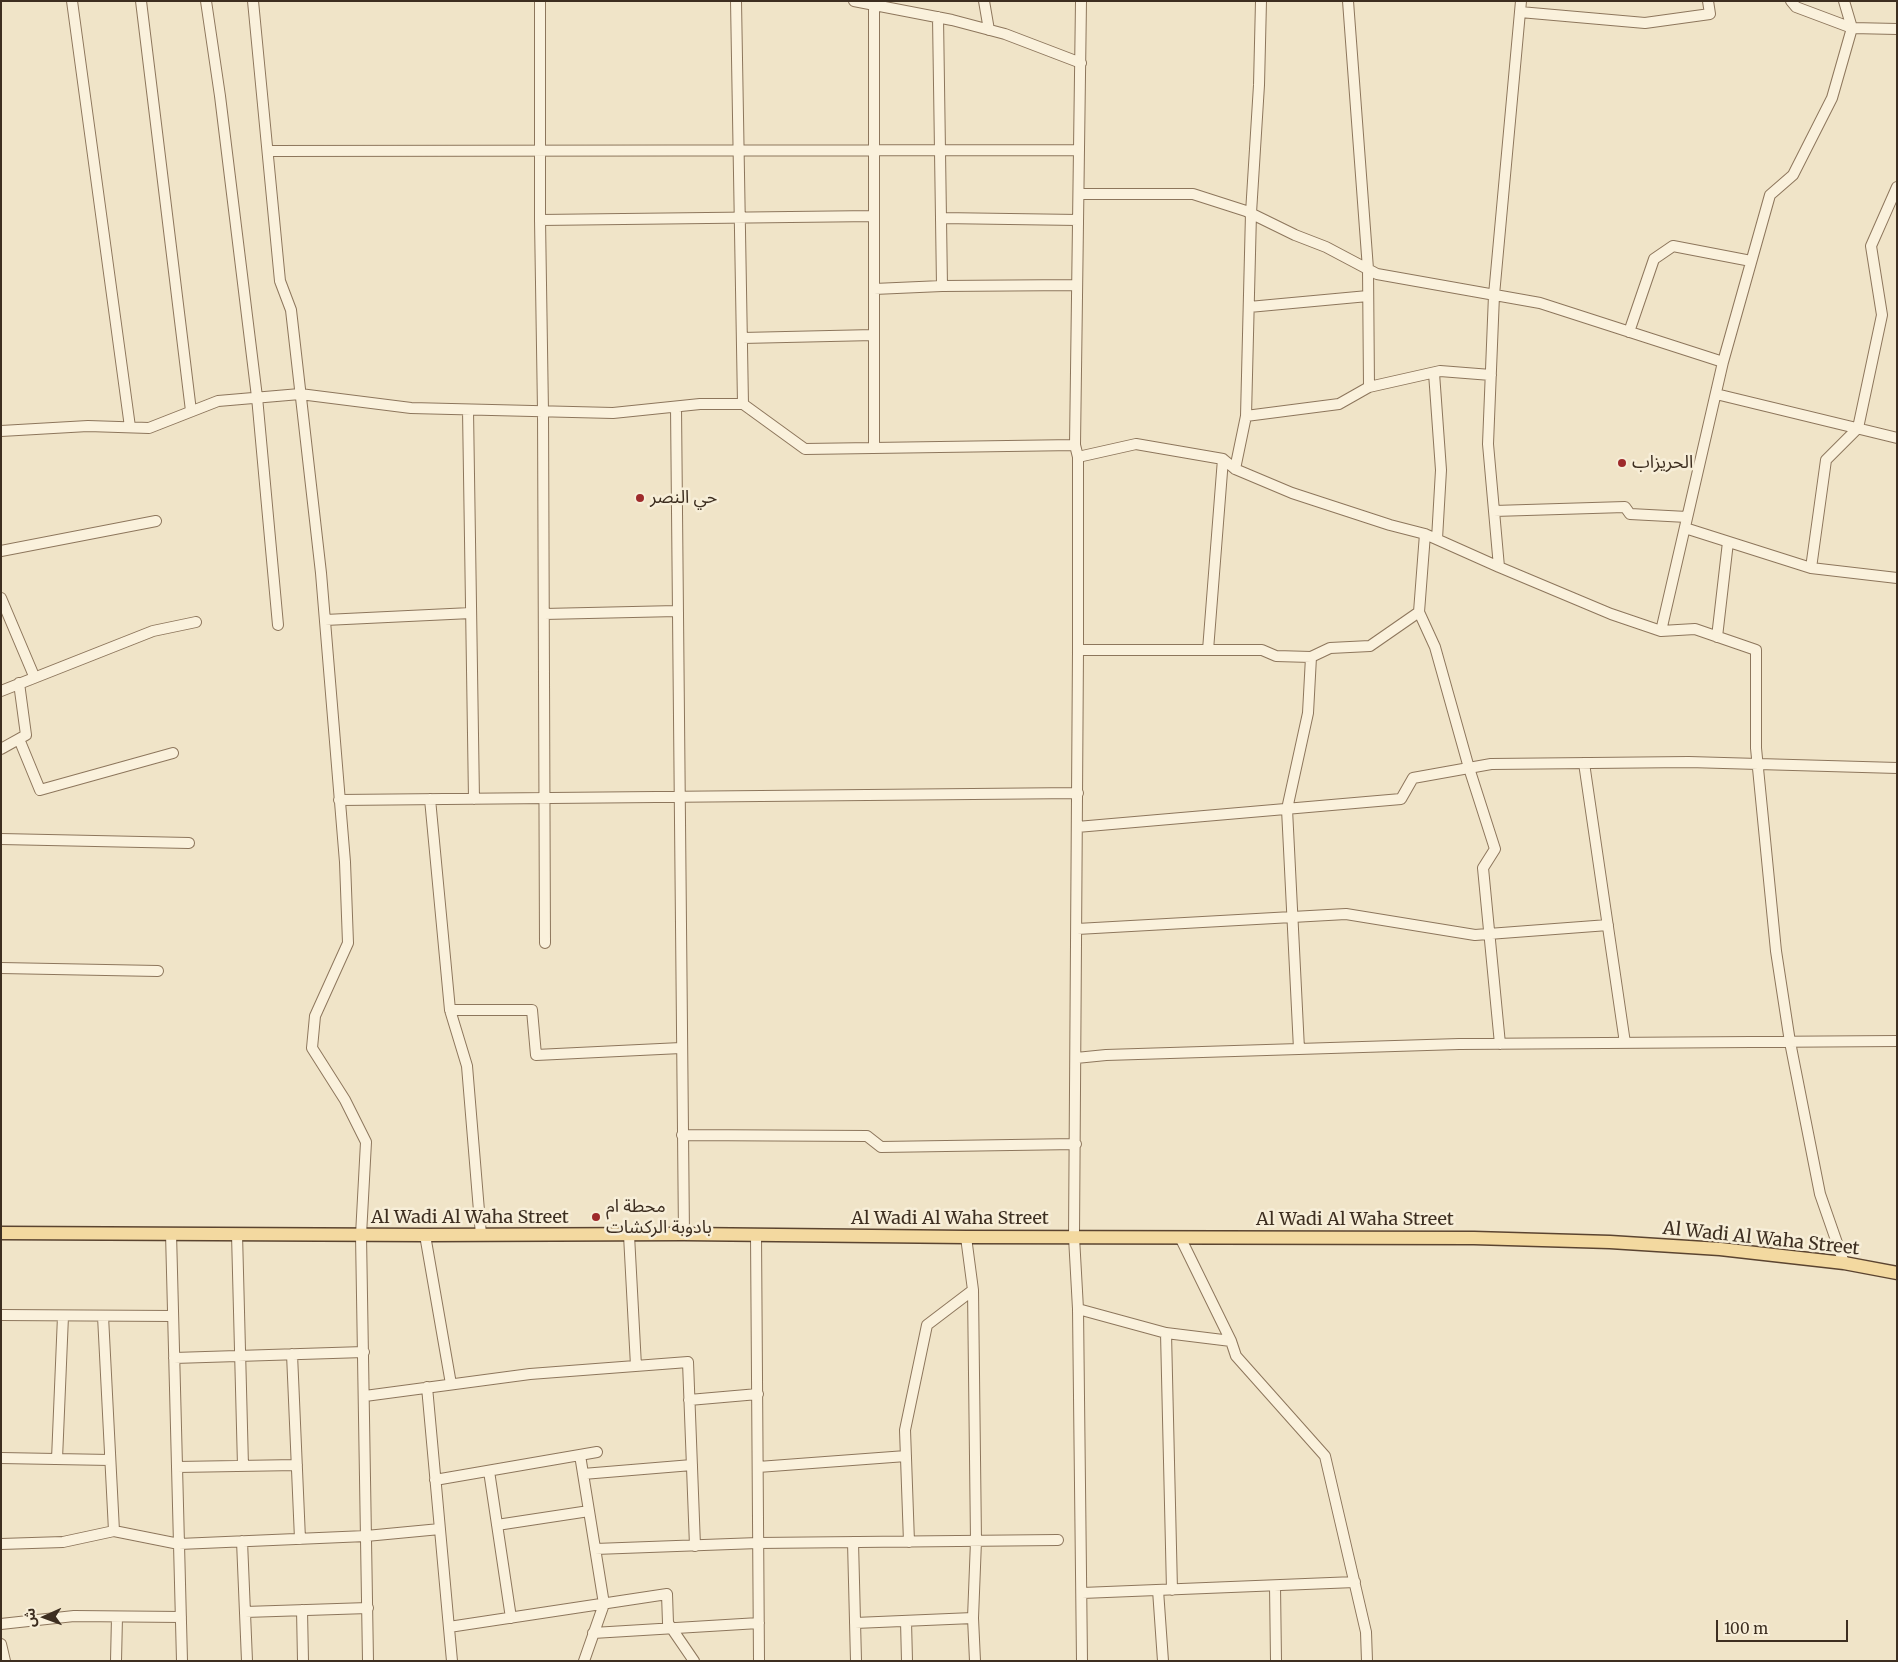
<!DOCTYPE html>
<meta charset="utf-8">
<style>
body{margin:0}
#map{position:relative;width:1898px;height:1662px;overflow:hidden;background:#f0e4c8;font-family:Merriweather,"Noto Sans Arabic",serif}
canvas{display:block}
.frame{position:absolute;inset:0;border:2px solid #3d2e20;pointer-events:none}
.north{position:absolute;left:20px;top:1592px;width:50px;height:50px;-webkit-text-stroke:4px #f7eed8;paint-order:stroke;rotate:268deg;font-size:14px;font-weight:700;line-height:20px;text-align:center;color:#3d2e20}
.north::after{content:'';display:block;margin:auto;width:18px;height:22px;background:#3d2e20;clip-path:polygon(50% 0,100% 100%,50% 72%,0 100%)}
.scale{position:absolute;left:1716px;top:1620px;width:132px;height:22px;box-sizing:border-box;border:2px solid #3d2e20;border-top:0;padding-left:6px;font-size:15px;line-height:18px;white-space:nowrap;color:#3d2e20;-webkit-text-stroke:4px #f7eed8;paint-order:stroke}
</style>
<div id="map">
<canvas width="1898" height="1662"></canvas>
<div class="frame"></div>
<div class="north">ش</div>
<div class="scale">100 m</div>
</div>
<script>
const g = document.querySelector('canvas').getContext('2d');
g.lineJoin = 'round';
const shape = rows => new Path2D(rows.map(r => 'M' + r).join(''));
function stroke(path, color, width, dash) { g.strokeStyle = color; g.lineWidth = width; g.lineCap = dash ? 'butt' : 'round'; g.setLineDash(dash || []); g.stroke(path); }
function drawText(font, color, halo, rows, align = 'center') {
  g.font = font + ' Merriweather,"Noto Sans Arabic",serif'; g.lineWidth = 5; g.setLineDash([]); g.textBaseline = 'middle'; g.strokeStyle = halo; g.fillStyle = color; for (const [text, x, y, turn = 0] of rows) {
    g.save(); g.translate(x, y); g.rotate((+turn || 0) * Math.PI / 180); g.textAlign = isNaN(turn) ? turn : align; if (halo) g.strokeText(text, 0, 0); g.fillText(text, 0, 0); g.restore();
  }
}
const minor = shape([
 [72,1,130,427],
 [141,1,191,411],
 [206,1,220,96,257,397,278,625],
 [253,1,280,281,291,310,321,573,345,862,348,943,315,1016,312,1048,345,1100,366,1142,361,1235,368,1661],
 [540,1,540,220,543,411,545,943],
 [736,1,743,404],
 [854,1,952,20,1005,34,1081,63],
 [984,1,989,30],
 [1081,1,1075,445,1078,457,1078,650,1074,1237,1078,1309,1082,1661],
 [1791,1,1796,7,1852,28,1897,29],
 [1520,12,1645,23,1710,14,1708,1],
 [938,17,942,286],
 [268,151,1079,150],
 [1079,194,1193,194,1246,211,1295,235,1326,247,1377,274,1540,303,1723,362],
 [941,218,1078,220],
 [540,220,874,216],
 [874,289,942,286,1077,285],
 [1249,307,1368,296],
 [1629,332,1654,259,1673,246,1751,261],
 [742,338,874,335],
 [1434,373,1441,470,1437,539],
 [1369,387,1440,371,1491,375],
 [1716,394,1897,438],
 [676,407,684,1234],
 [468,410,474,799],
 [1246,416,1339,404,1369,387,1368,269,1348,1],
 [1,431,88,426,149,428,218,401,300,394,411,408,613,413,700,404,743,404,805,449,1075,445],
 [874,448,874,1],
 [1078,457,1136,444,1223,459,1235,469,1292,493,1390,525,1425,534,1499,567,1611,614,1661,631,1695,629,1756,650,1756,748,1776,951,1790,1042,1820,1194,1844,1263],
 [1235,469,1246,416,1251,213,1259,85,1261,1],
 [1494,511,1625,507,1630,514,1687,517],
 [1685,528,1811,568,1897,578],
 [1425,534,1419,612,1435,647,1469,768,1495,849,1483,868,1500,1044],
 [1,551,156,521],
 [1499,567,1488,444,1494,295,1521,1],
 [1811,568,1826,460,1858,428,1882,315,1871,246,1897,187],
 [1,598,34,676],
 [544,614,677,611],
 [325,620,471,613],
 [1661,631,1723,362,1770,195,1793,175,1832,98,1852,28,1844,1],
 [1717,637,1728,542],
 [1078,650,1262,650,1276,656,1311,657,1308,713,1287,809,1299,1049],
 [1208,650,1223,459],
 [1311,657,1330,648,1370,646,1419,612],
 [1,691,153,631,196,622],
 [19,739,40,790,173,753],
 [1,749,26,735,19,683],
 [1584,763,1625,1043],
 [430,799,450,1010,467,1066,481,1235],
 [339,800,1078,793],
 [1077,827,1401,799,1413,778,1491,764,1689,762,1897,768],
 [1,839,189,843],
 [1077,929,1346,914,1475,935,1608,925],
 [1,968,158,971],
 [450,1010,532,1010,536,1055,681,1048],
 [1076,1058,1106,1055,1459,1044,1897,1041],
 [682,1135,867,1136,881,1147,1076,1144],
 [171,1233,182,1661],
 [237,1234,243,1466],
 [425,1235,451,1384],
 [629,1235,636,1366],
 [756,1235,759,1661],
 [966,1237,973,1290,976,1541,973,1618,975,1661],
 [1180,1237,1231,1341,1236,1356,1325,1456,1366,1632,1367,1661],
 [1078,1309,1166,1333,1231,1341],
 [1,1315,173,1316],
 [103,1316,114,1531],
 [1166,1333,1172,1590],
 [292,1354,300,1539],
 [174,1358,364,1352],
 [427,1387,452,1661],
 [365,1396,530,1374,688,1362,695,1546],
 [689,1400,758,1394],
 [580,1455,604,1604,584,1661],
 [1,1458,110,1460],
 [57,1459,63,1316],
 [177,1467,297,1465],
 [758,1467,906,1456],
 [489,1471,511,1618],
 [583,1474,692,1465],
 [435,1480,597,1452],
 [497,1525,589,1511],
 [242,1541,247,1661],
 [853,1542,856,1661],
 [909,1542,905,1430,927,1325,973,1290],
 [1,1544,63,1542,114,1531,179,1544,366,1536,440,1529],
 [595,1549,758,1543,1058,1540],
 [1275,1586,1276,1661],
 [1158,1590,1163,1661],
 [1082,1593,1355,1582],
 [302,1610,303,1661],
 [245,1612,368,1608],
 [906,1621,907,1661],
 [855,1623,973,1618],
 [1,1624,74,1616,181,1617],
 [449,1627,667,1594,668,1623,694,1661],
 [593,1633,759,1623],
 [1,1644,5,1661],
 [116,1661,117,1617]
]);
const major = shape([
 [1,1233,425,1235,684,1234,966,1237,1474,1238,1610,1242,1720,1249,1844,1263,1897,1273]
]);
stroke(minor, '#8d765c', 12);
stroke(major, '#5b4430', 15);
stroke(minor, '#faf1dc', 10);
stroke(major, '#f3d9a0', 12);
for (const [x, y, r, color] of [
 [1622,463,5,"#9e2a2b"],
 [640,498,5,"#9e2a2b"],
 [596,1217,5,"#9e2a2b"]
]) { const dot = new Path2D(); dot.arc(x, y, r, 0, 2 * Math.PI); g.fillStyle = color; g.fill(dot); stroke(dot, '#f7eed8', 2); }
drawText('18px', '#3d2e20', '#f7eed8', [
 ["الحريزاب",1632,463],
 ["حي النصر",650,498],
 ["محطة ام",606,1207],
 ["بادوبة الركشات",606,1228]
], 'left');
drawText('18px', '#3d2e20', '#f7eed8', [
 ["Al Wadi Al Waha Street",470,1218],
 ["Al Wadi Al Waha Street",950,1219],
 ["Al Wadi Al Waha Street",1355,1220],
 ["Al Wadi Al Waha Street",1761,1239,6]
]);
</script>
